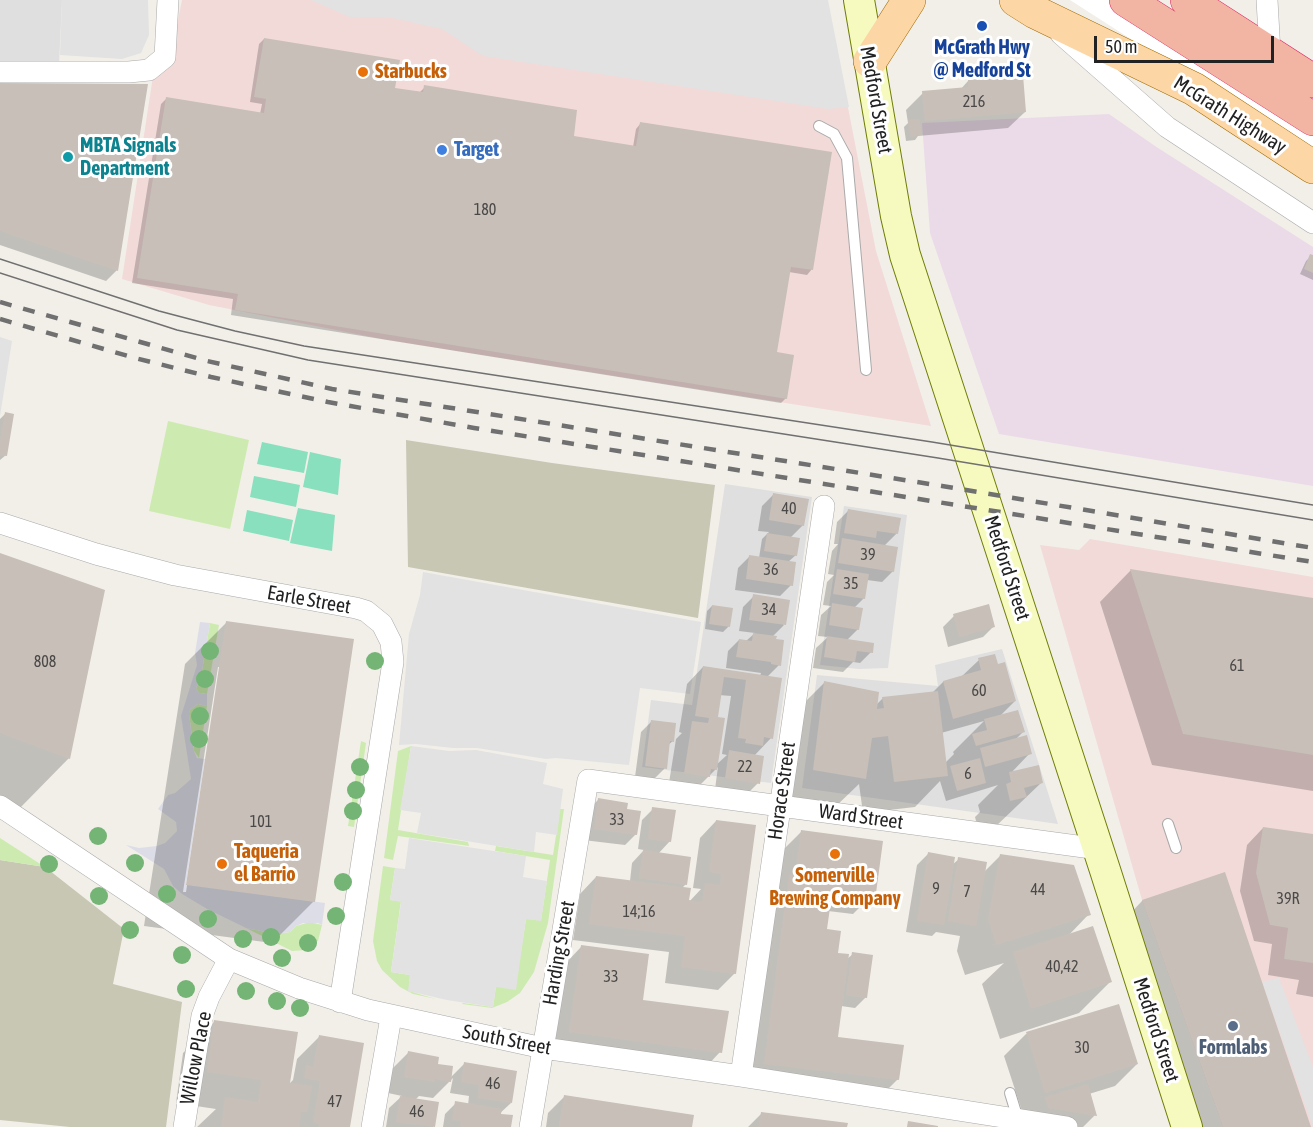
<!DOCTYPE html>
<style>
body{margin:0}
#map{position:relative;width:1313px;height:1127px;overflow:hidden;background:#f2efe9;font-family:"Asap Condensed",sans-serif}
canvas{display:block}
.scale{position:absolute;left:1094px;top:36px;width:180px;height:27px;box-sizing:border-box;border:3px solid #222;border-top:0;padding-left:8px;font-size:18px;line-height:21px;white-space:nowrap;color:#222;-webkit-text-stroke:4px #fff;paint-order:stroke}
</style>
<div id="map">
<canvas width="1313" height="1127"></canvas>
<div class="scale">50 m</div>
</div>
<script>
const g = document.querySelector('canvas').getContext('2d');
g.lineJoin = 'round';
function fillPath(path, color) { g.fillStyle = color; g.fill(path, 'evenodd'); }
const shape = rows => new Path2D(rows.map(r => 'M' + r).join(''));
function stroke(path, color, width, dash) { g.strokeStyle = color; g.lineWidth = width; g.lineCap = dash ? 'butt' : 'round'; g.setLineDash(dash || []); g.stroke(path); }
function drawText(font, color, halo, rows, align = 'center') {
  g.font = font + ' "Asap Condensed",sans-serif'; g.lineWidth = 6; g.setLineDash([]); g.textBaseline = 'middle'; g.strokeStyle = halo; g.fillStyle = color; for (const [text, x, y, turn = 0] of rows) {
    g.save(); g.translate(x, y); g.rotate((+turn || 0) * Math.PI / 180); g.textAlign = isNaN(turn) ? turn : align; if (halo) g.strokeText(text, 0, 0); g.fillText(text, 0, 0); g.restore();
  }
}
fillPath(shape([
 [0,0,62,0,59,64,0,64],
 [725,484,812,497,771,783,642,767,651,700,692,705],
 [844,506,907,515,888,668,859,669,820,665],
 [1002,649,1058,824,802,788,817,675,938,686,935,665]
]), '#e0dfdf');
fillPath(shape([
 [182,0,827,0,876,251,931,426,387,340,209,305,122,279,153,76,170,59],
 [1090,539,1313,577,1313,1127,1223,1127,1142,900,1040,545,1079,550]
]), '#f2dad9');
fillPath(shape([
 [1109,114,1155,146,1313,247,1313,486,999,434,930,233,922,123]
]), '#ebdbe8');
fillPath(shape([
 [406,440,552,463,715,485,698,618,408,567],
 [0,860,45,867,124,929,113,984,182,1002,166,1127,70,1127,0,1120]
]), '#c7c7b4');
fillPath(shape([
 [168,421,249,440,230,529,149,511],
 [210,623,219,625,207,694,199,693,196,689,201,677],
 [198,704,207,706,199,758,194,751,189,714,190,710],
 [361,741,366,743,354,827,348,826],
 [411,746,398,830,468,842,469,846,398,836,393,860,384,858,398,751],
 [560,809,564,809,548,923,534,972,520,993,507,1002,492,1008,462,1004,463,1003,493,1007,496,986,515,989,526,919,541,920,550,860,495,851,496,846,553,855],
 [0,838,45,867,0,860],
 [383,866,395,868,390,900,401,901,391,972,410,975,409,991,436,999,413,994,400,987,382,970,377,961,373,941],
 [310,922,322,925,318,941,307,950,292,951,246,928,275,934,290,932,296,926]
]), '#cdebb0');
fillPath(shape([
 [262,442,308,452,304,473,257,464],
 [310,452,341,459,338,495,303,487],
 [254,476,300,485,296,507,250,497],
 [298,508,335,515,332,551,290,543],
 [247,510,293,520,289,541,243,531]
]), '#88e0be');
fillPath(shape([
 [62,0,148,0,149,35,141,53,122,59,60,55],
 [311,0,828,0,849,107,828,109,483,56,442,29,393,18,350,17],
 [0,337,12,341,0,416],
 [423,572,701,622,690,694,640,688,629,765,556,758,546,759,477,748,453,748,416,744,399,745,409,634,420,595],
 [411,746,449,751,476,750,547,763,543,784,563,789,557,835,536,832,534,852,417,833,421,813,400,810],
 [409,838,526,856,523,877,547,881,541,921,526,919,516,990,496,987,493,1007,447,1000,408,991,410,975,391,972,401,902,390,900,395,868,405,869],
 [1279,978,1313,1067,1313,1127,1262,982]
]), '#e2e2e2');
fillPath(shape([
 [200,622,210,623,201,677,196,689,199,693,207,694,207,706,198,704,190,710,189,714,194,751,197,758,205,759,186,884,325,903,322,925,318,923,303,923,296,926,290,932,275,934,246,928,207,909,182,894,173,886,164,869,126,845,139,848,157,846,165,843,177,831,176,822,158,809,168,795,175,793,191,779,181,716,197,665,195,653]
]), '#dddde8');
fillPath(shape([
 [1070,0,1143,0,1313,108,1313,156]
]), '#fff');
fillPath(shape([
 [264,39,393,89,420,92,425,87,572,137,633,147,636,129,641,123,812,269,807,275,789,272,776,353,786,398,781,403,231,315,233,299,132,283,161,104,166,99,260,114,262,104,250,102,259,44],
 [968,81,1025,112,1008,128,918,136,915,140,906,141,904,127,908,123,906,110,923,93,960,90],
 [0,85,117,270,106,281,0,245],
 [1311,256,1313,257,1313,280,1300,274,1306,261],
 [5,414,6,455,0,460,0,419],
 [773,495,803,525,790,538,796,555,788,562,791,585,780,596,735,590,738,568,749,557,759,558,762,539,769,532,758,531,762,506],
 [848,511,897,533,884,546,893,571,882,582,867,580,864,598,854,608,858,629,847,640,871,652,860,663,853,662,843,672,813,668,816,648,828,637,818,636,821,615,831,606,823,605,827,582,834,575,828,574,832,551,838,544,834,544,837,522],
 [0,554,69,758,19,809,0,802],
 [1131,570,1313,600,1313,791,1152,765,1100,602],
 [754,596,784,625,772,637,779,665,767,677,771,738,754,756,758,783,747,794,715,789,718,767,692,793,668,789,676,739,682,733,679,732,687,684,703,667,760,676,761,673,726,668,728,651,739,640,746,641,755,633,739,631,743,607],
 [719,695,731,696,722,754,727,755,716,765,716,718],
 [712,606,729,626,723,632,705,629,707,611],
 [954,616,994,626,983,637,948,647,943,627],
 [227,622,314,901,272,943,144,926,185,664],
 [218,667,221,667,186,892,183,892],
 [979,660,1015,701,999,717,1023,732,1015,740,1030,753,1011,773,1041,783,994,828,979,832,975,817,980,812,978,805,998,785,946,801,940,781,915,807,863,813,859,784,833,809,782,801,793,714,824,683,876,705,883,698,932,693,943,682,961,677],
 [984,721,953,752,954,754,945,763,941,733],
 [652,721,673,741,668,745,665,768,654,779,635,777,641,732],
 [598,800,636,834,625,845,583,840,587,811],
 [653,809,670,841,658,854,686,884,682,888,688,903,701,889,693,888,700,838,716,821,735,973,718,990,665,983,669,952,573,940,580,894,596,877,630,881,632,863,644,850,638,849,642,820],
 [1263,828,1313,836,1313,997,1296,994,1299,980,1268,975,1272,944,1254,941,1240,891,1247,845],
 [801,832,875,892,853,914,828,911,825,931,836,954,847,959,853,954,866,997,855,1008,841,1006,836,1038,898,1079,876,1101,743,1085,779,854],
 [928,854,952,865,959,859,983,873,1000,856,1089,914,1068,936,1110,982,1079,1013,1000,1039,982,984,1004,963,965,975,957,951,960,936,936,932,932,936,906,932,917,865],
 [1224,873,1310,1127,1201,1127,1126,918,1142,901],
 [581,947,642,1001,720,1052,704,1069,553,1049,565,964],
 [1118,1005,1137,1064,1115,1086,1089,1094,1095,1115,1083,1127,1017,1127,1023,1114,1004,1056,1026,1034],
 [214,1022,288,1085,293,1080,297,1059,319,1037,348,1127,197,1127,216,1109,176,1103,183,1053],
 [408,1053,436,1065,450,1078,464,1064,511,1103,498,1115,509,1127,443,1127,445,1114,456,1103,468,1105,469,1096,450,1093,453,1078,433,1098,419,1096,415,1100,437,1103,433,1127,386,1127,389,1108,402,1096,388,1093,391,1070],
 [565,1096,690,1127,546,1127,548,1113],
 [762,1113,846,1127,748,1127]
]), '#0003');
fillPath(shape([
 [264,38,400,60,395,88,423,92,424,85,577,110,574,136,636,146,640,122,832,152,813,270,791,267,777,352,794,355,787,399,235,310,238,294,137,278,166,97,264,113,266,99,254,97],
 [1023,75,1026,112,925,121,922,91,968,87,968,80],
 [0,83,148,84,118,271,0,231],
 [919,119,922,135,911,137,908,120],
 [1310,254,1313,255,1313,273,1304,269],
 [5,412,14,414,7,456,0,455,0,441],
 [773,493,809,499,804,526,769,520],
 [848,509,901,518,898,534,877,531,876,538,844,533],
 [767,533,800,538,797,556,764,551],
 [842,538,898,547,894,572,838,563],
 [0,553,105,590,70,759,0,733],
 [749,555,796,562,793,586,746,579],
 [837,569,869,574,865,599,833,594],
 [1130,569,1313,598,1313,755,1183,734],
 [753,594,790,600,786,625,749,620],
 [832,603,863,608,859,630,829,625],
 [989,604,995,627,959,637,953,614],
 [712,605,733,608,730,627,709,624],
 [226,621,354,639,315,902,186,885],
 [753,633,777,636,776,639,784,640,781,666,771,664,771,662,736,657,739,639,752,641],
 [827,636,874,643,873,653,857,651,855,662,824,657],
 [995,654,998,664,1005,662,1016,701,953,719,943,681,981,670,978,658],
 [703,666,782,678,773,739,764,737,763,746,745,743,746,739,738,738,746,680,724,677,718,717,725,718,717,770,711,769,710,777,684,773,692,721,708,723,709,718,695,716],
 [824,681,879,692,877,709,884,708,882,697,938,691,948,776,894,782,888,736,872,738,866,779,813,770],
 [1018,710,1025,732,976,746,972,734,987,730,984,719],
 [651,720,676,723,674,742,670,741,667,769,645,766],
 [1027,735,1032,754,985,767,980,748],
 [729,750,764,756,760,784,725,778],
 [980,758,986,783,957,791,950,766],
 [1039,765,1043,783,1024,788,1027,797,1010,801,1006,784,1011,782,1009,772],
 [598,798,628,803,627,809,641,811,637,835,594,829],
 [652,807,676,810,671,842,648,839],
 [716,820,756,825,736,974,681,967,685,936,589,924,596,876,691,888,689,900,702,902,705,883,720,885,721,874,709,872],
 [1263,827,1313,834,1313,963,1284,959,1288,928,1270,925,1256,873],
 [801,830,883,841,876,893,833,887,827,929,841,931,838,953,849,954,838,1037,904,1045,899,1080,764,1064,789,874,795,875],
 [643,850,691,857,687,885,639,878],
 [928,852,955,857,944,925,917,921],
 [1000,854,1074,865,1091,915,996,945,988,919],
 [958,857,987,862,976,926,948,921],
 [1225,872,1262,982,1311,1127,1223,1127,1142,900],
 [1093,926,1112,982,1031,1009,1013,952],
 [581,945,649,954,643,1000,729,1011,722,1053,569,1032],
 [852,952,873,955,867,998,846,995],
 [1119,1004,1138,1064,1045,1093,1026,1032],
 [214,1020,298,1032,290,1083,312,1086,307,1112,301,1112,299,1127,221,1127,225,1097,258,1102,261,1080,207,1072],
 [319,1035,364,1043,350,1127,319,1127,319,1124,313,1122,320,1081,304,1078,306,1065,313,1067],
 [408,1051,439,1057,438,1064,453,1066,451,1082,435,1079,435,1082,404,1077],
 [464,1062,517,1071,512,1103,478,1098,479,1085,461,1082],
 [1088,1084,1097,1116,1048,1108,1045,1097],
 [564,1095,694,1115,692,1127,559,1127],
 [400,1096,439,1102,435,1127,396,1122],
 [455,1101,502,1109,501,1114,513,1115,511,1127,460,1127,461,1121,452,1120],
 [761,1112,848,1123,847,1127,759,1127],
 [908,1121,938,1126,938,1127,907,1127]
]), '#c7bfb8');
const service = shape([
 [819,126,834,134,847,158,866,370],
 [1168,824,1176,848],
 [1010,1093,1018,1119]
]);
const minor = shape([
 [1267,0,1270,53],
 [1061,34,1167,127,1313,223],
 [0,72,129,72,149,70,165,57,168,0],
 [0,523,96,554,175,575,356,608,366,611,382,624,391,642,393,662,340,1002],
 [0,806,229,959,299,988,368,1010,543,1048,741,1076,1067,1127],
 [741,1076,824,506],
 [184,1127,202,1016,209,997,229,959],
 [372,1127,391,1017],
 [530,1127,588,780,1099,849]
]);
const secondary = shape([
 [859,0,896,216,905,255,1105,870,1187,1127]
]);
const primary = shape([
 [1016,0,1035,12,1194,89,1313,167],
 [870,61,909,0]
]);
const trunk = shape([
 [1126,0,1313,119],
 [1187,0,1313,81]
]);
stroke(service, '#a9a9a9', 12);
stroke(minor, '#a9a9a9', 22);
stroke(secondary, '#707d05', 32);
stroke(primary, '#a06b00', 34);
stroke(trunk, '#dc2a67', 34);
stroke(service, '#fff', 10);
stroke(minor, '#fff', 21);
stroke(secondary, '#f7fabf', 30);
stroke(primary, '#fcd6a4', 33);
stroke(trunk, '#f2b4a3', 33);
stroke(shape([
 [0,259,159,311,235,331,304,346,932,442,1313,505],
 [0,273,177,330,308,360,938,458,1313,520]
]), '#707070', 1.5);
stroke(shape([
 [0,302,207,361,332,389,942,486,1313,548],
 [0,319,135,358,211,377,328,402,474,428,1313,562]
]), '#707070', 4.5, [12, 12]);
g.fillStyle = '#74b475';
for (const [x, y] of [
 [210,651],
 [375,661],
 [205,679],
 [200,716],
 [199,739],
 [360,767],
 [356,790],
 [353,811],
 [98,836],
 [135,863],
 [49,864],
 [343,882],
 [167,894],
 [99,896],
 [336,916],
 [208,919],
 [130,930],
 [271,937],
 [243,939],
 [308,943],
 [182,955],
 [282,958],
 [186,989],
 [246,991],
 [277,1001],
 [300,1008]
]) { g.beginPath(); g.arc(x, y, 9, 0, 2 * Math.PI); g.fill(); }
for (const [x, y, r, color] of [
 [982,26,6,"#1a4fb4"],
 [363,72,6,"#e8710a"],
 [442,150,6,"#3f7fe0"],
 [68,157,6,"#0f9aa8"],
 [835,854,6,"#e8710a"],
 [222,864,6,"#e8710a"],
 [1233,1026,6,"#5c6f8a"]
]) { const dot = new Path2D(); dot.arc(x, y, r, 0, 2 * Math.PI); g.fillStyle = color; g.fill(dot); stroke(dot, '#fff', 2); }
drawText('16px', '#4b4948', null, [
 ["216",974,102],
 ["180",485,210],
 ["40",789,509],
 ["39",868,555],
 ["36",771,570],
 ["35",851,584],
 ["34",769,610],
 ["808",45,662],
 ["61",1237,666],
 ["60",979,691],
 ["22",745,767],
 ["6",968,774],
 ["33",617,820],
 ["101",261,822],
 ["9",936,889],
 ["44",1038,890],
 ["7",967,892],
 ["39R",1288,899],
 ["14;16",639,912],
 ["40,42",1062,967],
 ["33",611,977],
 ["30",1082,1048],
 ["46",493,1084],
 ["47",335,1102],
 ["46",417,1112]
]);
drawText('bold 20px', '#164399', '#fff', [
 ["McGrath Hwy",982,48],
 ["@ Medford St",982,71]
]);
drawText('bold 20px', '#c56008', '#fff', [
 ["Starbucks",375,72],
 ["Taqueria",234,852],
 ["el Barrio",234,875],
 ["Somerville",835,876,"center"],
 ["Brewing Company",835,899,"center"]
], 'left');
drawText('20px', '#222', '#fff', [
 ["Medford Street",876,100,80],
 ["McGrath Highway",1230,115,32],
 ["Medford Street",1007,568,72],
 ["Earle Street",309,600,10],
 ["Horace Street",782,791,-82],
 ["Ward Street",861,817,8],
 ["Harding Street",559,953,-80],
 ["Medford Street",1156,1030,72],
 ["South Street",507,1040,11],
 ["Willow Place",196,1058,-79]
]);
drawText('bold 20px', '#0d838f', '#fff', [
 ["MBTA Signals",80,146],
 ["Department",80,169]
], 'left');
drawText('bold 20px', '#366cbe', '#fff', [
 ["Target",454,150]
], 'left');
drawText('bold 20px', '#4e5e75', '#fff', [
 ["Formlabs",1233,1048]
]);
</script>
